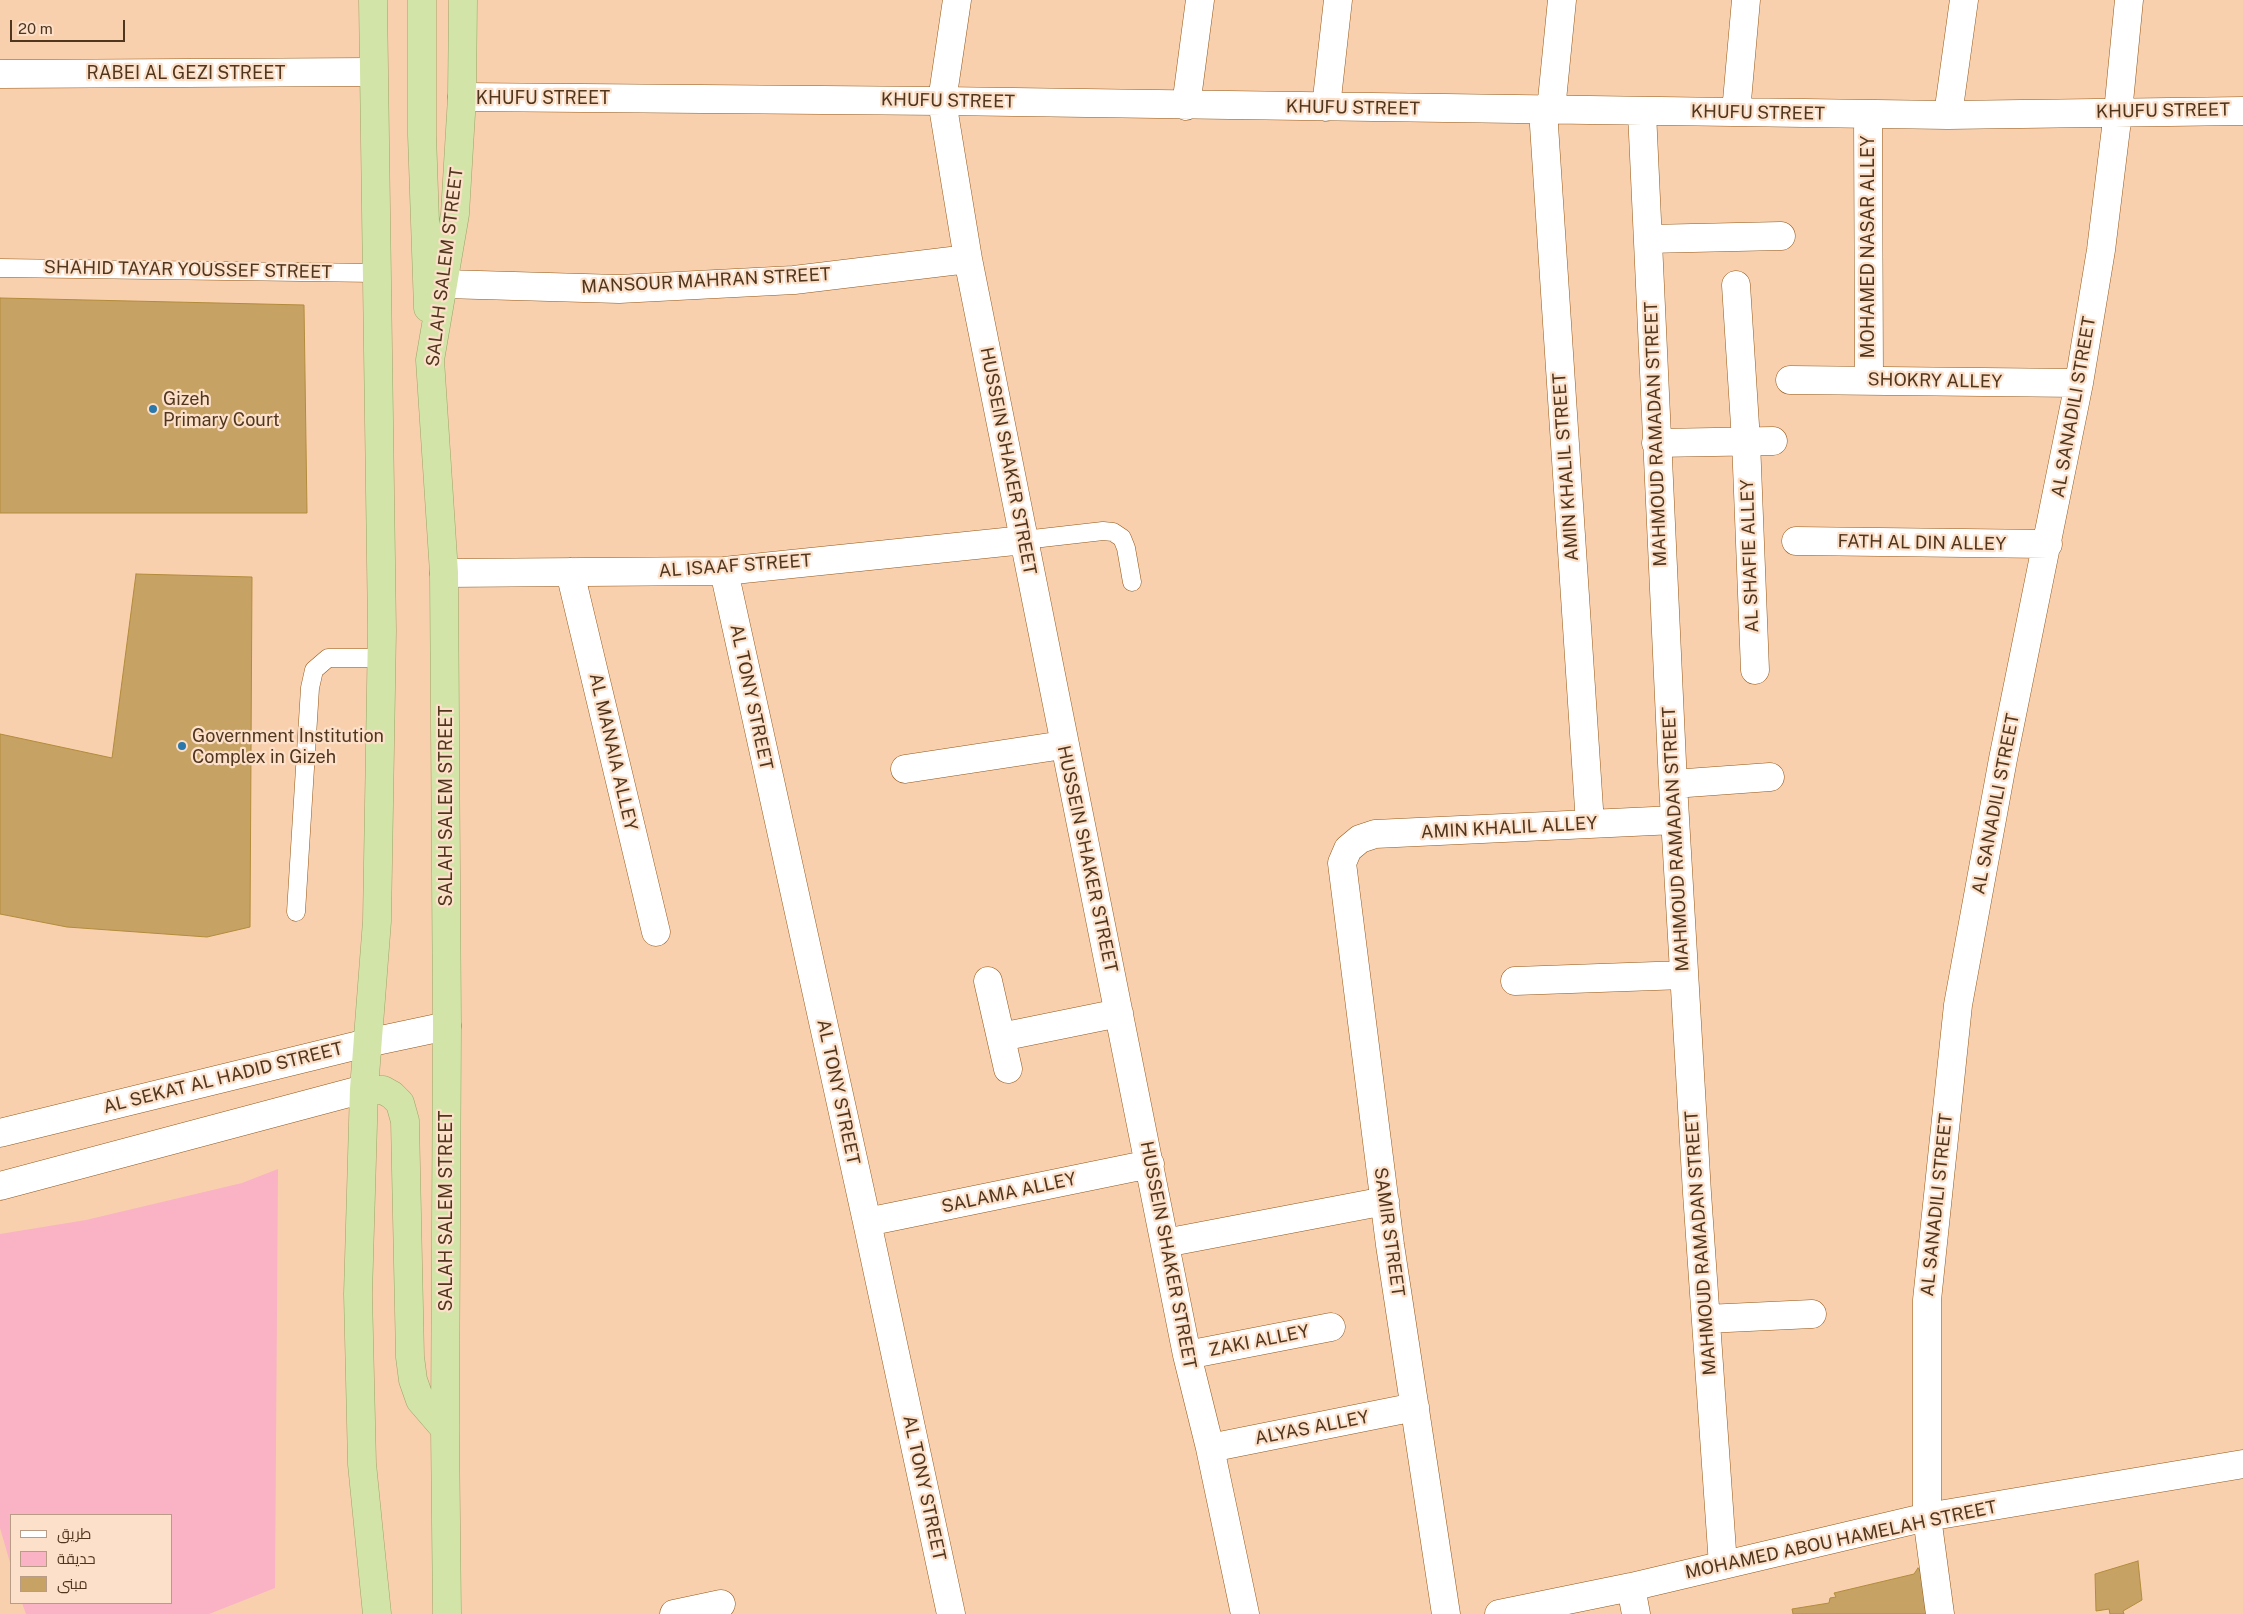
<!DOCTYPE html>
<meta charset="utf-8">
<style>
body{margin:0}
#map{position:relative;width:2243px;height:1614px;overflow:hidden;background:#f9d0ad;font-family:"Public Sans",Cairo,sans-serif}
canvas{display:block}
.legend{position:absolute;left:10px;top:1514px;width:162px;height:90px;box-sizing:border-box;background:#fce0c9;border:1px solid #b89c85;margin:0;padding:6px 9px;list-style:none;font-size:15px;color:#51361e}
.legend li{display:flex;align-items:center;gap:10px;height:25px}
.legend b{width:25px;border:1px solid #b89c85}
.scale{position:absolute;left:10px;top:20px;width:115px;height:22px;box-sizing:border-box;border:2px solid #51361e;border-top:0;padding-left:6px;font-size:15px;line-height:18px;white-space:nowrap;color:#51361e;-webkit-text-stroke:4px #fce0c9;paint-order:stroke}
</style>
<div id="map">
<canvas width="2243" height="1614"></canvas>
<ul class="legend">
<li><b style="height:6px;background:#fff"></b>طريق</li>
<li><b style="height:14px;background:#f9b3c5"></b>حديقة</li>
<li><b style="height:14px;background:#c6a364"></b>مبنى</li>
</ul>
<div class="scale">20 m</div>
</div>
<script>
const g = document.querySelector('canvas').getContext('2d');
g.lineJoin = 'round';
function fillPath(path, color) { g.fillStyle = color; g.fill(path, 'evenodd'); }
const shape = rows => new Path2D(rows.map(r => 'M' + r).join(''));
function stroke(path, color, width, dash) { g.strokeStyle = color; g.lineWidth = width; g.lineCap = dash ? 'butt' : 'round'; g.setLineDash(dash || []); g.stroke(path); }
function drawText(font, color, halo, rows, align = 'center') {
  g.font = font + ' "Public Sans",sans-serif'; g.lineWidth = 4.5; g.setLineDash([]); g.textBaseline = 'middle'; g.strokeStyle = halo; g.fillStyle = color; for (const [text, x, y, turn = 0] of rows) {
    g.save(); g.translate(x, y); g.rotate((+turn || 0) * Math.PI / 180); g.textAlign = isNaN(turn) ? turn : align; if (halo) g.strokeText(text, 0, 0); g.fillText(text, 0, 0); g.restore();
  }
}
fillPath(shape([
 [278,1169,275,1588,209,1614,26,1614,22,1603,171,1603,171,1515,11,1515,11,1566,0,1528,0,1234,86,1220,242,1183]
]), '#f9b3c5');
const building = shape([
 [0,298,304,305,307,513,0,513,0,298],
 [136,574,252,577,250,927,207,937,67,927,0,914,0,734,112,758,136,574],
 [2138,1561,2142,1600,2123,1611,2124,1614,2110,1614,2109,1609,2096,1611,2095,1574,2138,1561],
 [1918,1568,1922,1573,1935,1614,1793,1614,1792,1609,1829,1603,1830,1598,1836,1597,1834,1593,1914,1574,1918,1568]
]);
fillPath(building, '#c6a364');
stroke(building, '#b38b3b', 1);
const service = shape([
 [0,268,376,273],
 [1024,540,1103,531,1113,532,1122,538,1126,548,1132,582],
 [296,912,310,688,314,670,328,658,382,658]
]);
const minor = shape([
 [957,0,942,101,968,259,1187,1355,1210,1448,1245,1614],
 [0,74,372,72],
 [462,97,942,101,1948,115,2243,111],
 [1186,106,1200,0],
 [1326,107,1338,0],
 [1543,110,1590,824],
 [1551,110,1562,0],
 [1642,112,1673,784,1697,1193,1723,1565],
 [1736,112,1746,0],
 [1868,114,1869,381],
 [1948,115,1964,0],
 [1648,239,1781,236],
 [444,284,619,289,794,280,968,259],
 [1736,285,1746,441,1755,670],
 [1790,380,2079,383],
 [1656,443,1773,441],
 [1796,541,2048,544],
 [724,571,867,1222,951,1614],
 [570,572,656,932],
 [444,573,724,571,1024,540],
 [905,769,1063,745],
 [1673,784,1770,777],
 [988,981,1008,1069],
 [1515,981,1684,975],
 [1001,1037,1119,1013],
 [0,1133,367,1043,447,1026],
 [0,1186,364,1089],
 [867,1222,1150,1164],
 [1165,1243,1385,1201],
 [1706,1319,1812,1314],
 [1187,1355,1331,1327],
 [1210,1448,1415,1407],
 [1631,1587,1636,1614],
 [674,1614,721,1604],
 [1446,1614,1390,1245,1342,863,1348,849,1360,839,1375,834,1675,820],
 [1499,1614,1631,1587,1927,1517,2243,1464],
 [1940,1614,1927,1517,1927,1300,1958,1005,2003,759,2079,383,2101,250,2118,112,2129,0]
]);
const trunk = shape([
 [373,0,382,630,377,921,364,1089,358,1294,362,1464,377,1614],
 [422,0,422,135,428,308],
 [364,1089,383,1090,392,1095,400,1103,405,1121,410,1357,413,1380,420,1400,445,1429],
 [447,1614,445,1429,447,1026,444,573,430,360,455,214,462,97,463,0]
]);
stroke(service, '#945819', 19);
stroke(minor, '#945819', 29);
stroke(trunk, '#9ea369', 29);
stroke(service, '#fff', 18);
stroke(minor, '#fff', 28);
stroke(trunk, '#d3e4a8', 28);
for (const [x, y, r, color] of [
 [153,409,5,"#2b78ab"],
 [182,746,5,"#2b78ab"]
]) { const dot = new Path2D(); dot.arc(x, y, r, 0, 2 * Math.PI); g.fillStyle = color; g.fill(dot); stroke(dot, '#fce0c9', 2); }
drawText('18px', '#51361e', '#fce0c9', [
 ["RABEI AL GEZI STREET",186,73],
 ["KHUFU STREET",543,98],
 ["KHUFU STREET",948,101,1],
 ["KHUFU STREET",1353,108,1],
 ["KHUFU STREET",2163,111,-1],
 ["KHUFU STREET",1758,113,1],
 ["MOHAMED NASAR ALLEY",1868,247,-90],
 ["SALAH SALEM STREET",445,267,-83],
 ["SHAHID TAYAR YOUSSEF STREET",188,270,1],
 ["MANSOUR MAHRAN STREET",706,281,-3],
 ["SHOKRY ALLEY",1935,381,1],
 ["AL SANADILI STREET",2074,407,-80],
 ["MAHMOUD RAMADAN STREET",1656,434,-92],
 ["HUSSEIN SHAKER STREET",1008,461,79],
 ["AMIN KHALIL STREET",1566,467,-94],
 ["FATH AL DIN ALLEY",1922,543,1],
 ["AL SHAFIE ALLEY",1750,556,-92],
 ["AL ISAAF STREET",735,566,-4],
 ["AL TONY STREET",751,697,78],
 ["AL MANAIA ALLEY",613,752,77],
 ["AL SANADILI STREET",1996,804,-79],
 ["SALAH SALEM STREET",446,806,-90],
 ["AMIN KHALIL ALLEY",1509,828,-3],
 ["MAHMOUD RAMADAN STREET",1676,839,-93],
 ["HUSSEIN SHAKER STREET",1087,859,78],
 ["AL SEKAT AL HADID STREET",223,1078,-14],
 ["AL TONY STREET",838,1092,78],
 ["SALAMA ALLEY",1009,1193,-12],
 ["AL SANADILI STREET",1937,1205,-84],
 ["SALAH SALEM STREET",446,1211,-90],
 ["SAMIR STREET",1389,1232,82],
 ["MAHMOUD RAMADAN STREET",1701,1243,-94],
 ["HUSSEIN SHAKER STREET",1168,1255,79],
 ["ZAKI ALLEY",1259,1341,-11],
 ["ALYAS ALLEY",1312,1428,-11],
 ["AL TONY STREET",924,1488,78],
 ["MOHAMED ABOU HAMELAH STREET",1841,1540,-12]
]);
drawText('18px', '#51361e', '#fce0c9', [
 ["Gizeh",163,399],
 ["Primary Court",163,420],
 ["Government Institution",192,736],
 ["Complex in Gizeh",192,757]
], 'left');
</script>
